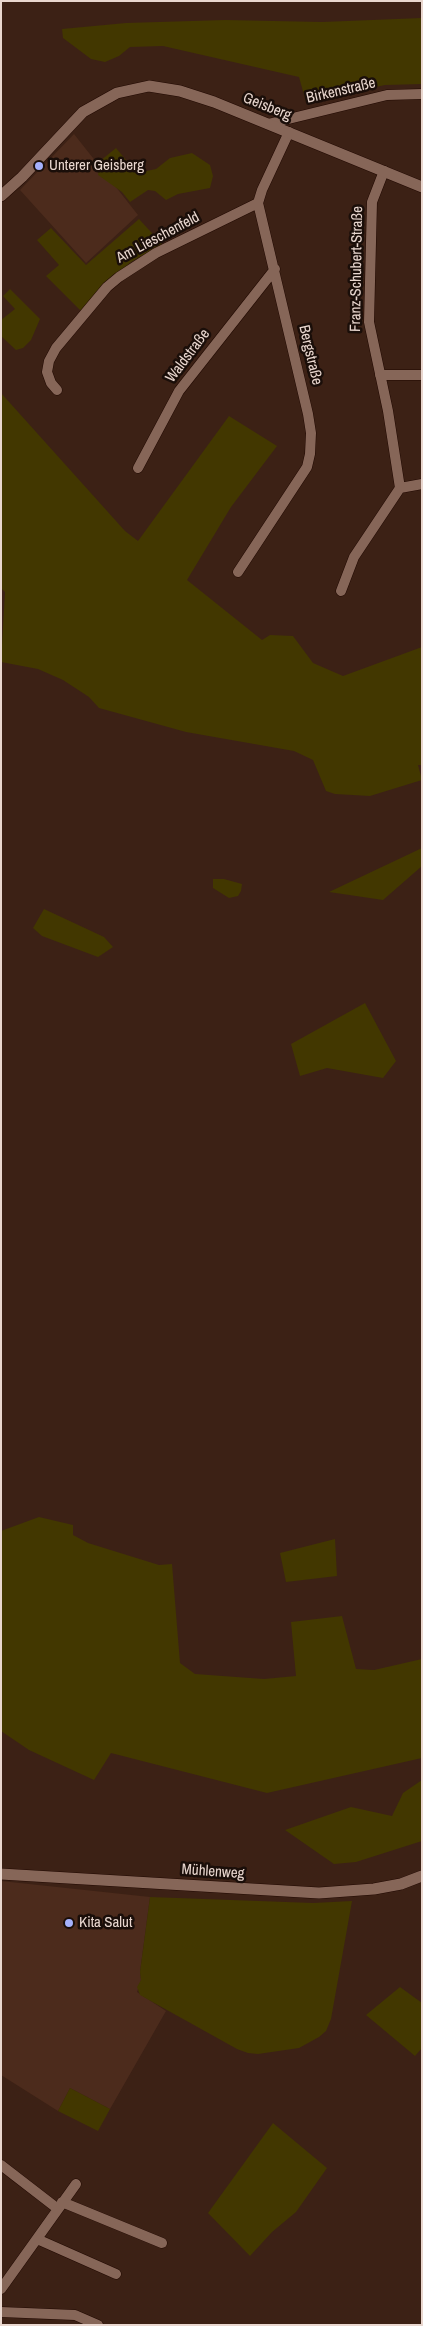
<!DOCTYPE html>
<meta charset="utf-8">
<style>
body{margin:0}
#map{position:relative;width:423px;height:2326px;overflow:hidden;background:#3c2115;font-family:"Archivo Narrow",sans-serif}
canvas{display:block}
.frame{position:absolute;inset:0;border:2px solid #e9d7cf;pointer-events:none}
</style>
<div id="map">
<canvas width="423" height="2326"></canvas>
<div class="frame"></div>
</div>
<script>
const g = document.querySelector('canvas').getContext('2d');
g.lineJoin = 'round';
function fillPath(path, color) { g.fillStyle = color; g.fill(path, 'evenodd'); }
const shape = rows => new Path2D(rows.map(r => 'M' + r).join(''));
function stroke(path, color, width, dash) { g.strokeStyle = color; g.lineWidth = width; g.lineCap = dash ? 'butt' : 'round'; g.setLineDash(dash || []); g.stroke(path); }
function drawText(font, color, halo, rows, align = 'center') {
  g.font = font + ' "Archivo Narrow",sans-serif'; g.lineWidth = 5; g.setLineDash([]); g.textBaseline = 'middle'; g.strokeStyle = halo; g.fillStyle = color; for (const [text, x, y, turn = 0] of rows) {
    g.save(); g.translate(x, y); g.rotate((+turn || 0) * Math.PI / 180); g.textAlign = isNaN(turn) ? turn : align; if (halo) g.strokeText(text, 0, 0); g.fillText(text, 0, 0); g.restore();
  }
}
fillPath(shape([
 [74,134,138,215,86,263,20,190],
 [1,1881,150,1897,140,1972,141,1980,137,1992,166,2011,110,2109,70,2088,58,2111,1,2075]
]), '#4c2b1c');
fillPath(shape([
 [422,18,422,84,385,85,306,102,299,77,163,46,130,47,119,56,105,62,91,59,63,38,62,29,126,23,225,20,322,22],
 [116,148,137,173,156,169,170,158,192,153,210,165,213,176,210,188,178,194,166,200,155,191,148,190,130,202,122,192,98,175,100,161],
 [139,219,162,244,131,262,107,282,81,311,46,276,59,265,37,240,51,228,86,265],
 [10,289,40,319,31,340,23,348,16,350,1,336,1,320,15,309,3,296],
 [1,393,125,531,138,541,229,416,277,446,231,507,187,580,262,640,270,635,293,636,313,663,343,676,422,647,422,765,418,765,422,780,370,796,335,794,326,791,313,760,294,751,186,732,99,708,89,697,63,680,38,669,1,662,5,592,1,588],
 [422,848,422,866,383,900,329,892],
 [213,879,224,879,242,884,241,891,238,896,229,898,213,888],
 [44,909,104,937,113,947,98,957,42,936,33,928],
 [365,1003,396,1061,383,1078,327,1068,300,1076,291,1044],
 [39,1517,73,1525,73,1535,88,1543,159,1565,172,1564,180,1663,195,1674,264,1679,296,1676,291,1622,342,1616,356,1669,374,1670,422,1659,422,1758,267,1793,111,1753,94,1780,29,1750,1,1731,1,1531],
 [335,1539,337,1576,286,1582,280,1553],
 [422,1780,422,1841,356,1862,334,1864,285,1830,351,1807,392,1816,403,1793],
 [150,1897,313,1903,352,1901,331,2019,326,2031,319,2037,299,2048,258,2054,248,2053,237,2049,140,1995,137,1987,141,1980,140,1972],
 [400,1987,422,2003,422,2048,415,2056,366,2015],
 [70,2088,110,2109,98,2131,58,2111],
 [273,2123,327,2168,296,2212,272,2232,250,2256,208,2213]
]), '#423700');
const minor = shape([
 [268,124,387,95,422,94],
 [380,375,422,375],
 [57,390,51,383,47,372,49,361,56,348,107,287,119,277,156,253,258,203],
 [138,468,179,391,275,269],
 [400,488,422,484],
 [238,572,307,467,310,454,311,433,308,414,258,203,262,190,289,132],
 [341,591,354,557,400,488,388,411,369,322,372,202,384,171],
 [1,2165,58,2209],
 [62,2202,162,2243],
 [37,2239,116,2274],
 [1,2289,76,2184],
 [1,2312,75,2315,98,2325]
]);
const tertiary = shape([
 [1,196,22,177,83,112,117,93,149,86,180,91,214,102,422,187],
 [1,1874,319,1893,374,1889,401,1884,422,1876]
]);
stroke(minor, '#210901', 11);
stroke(tertiary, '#210901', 12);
stroke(minor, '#866658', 10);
stroke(tertiary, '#866658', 11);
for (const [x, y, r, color] of [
 [39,166,5,"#a5b1fc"],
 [69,1923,5,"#a5b1fc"]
]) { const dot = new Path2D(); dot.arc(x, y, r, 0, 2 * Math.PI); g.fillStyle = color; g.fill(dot); stroke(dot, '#1a0e09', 2); }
drawText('15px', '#e9d7cf', '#1a0e09', [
 ["Birkenstraße",341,91,-13],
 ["Geisberg",267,107,22],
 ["Am Lieschenfeld",158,238,-28],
 ["Franz-Schubert-Straße",357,269,-89],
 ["Bergstraße",310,355,77],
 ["Waldstraße",188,356,-53],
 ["Mühlenweg",213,1872,4]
]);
drawText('15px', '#e9d7cf', '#1a0e09', [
 ["Unterer Geisberg",49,166],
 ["Kita Salut",79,1923]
], 'left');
</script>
